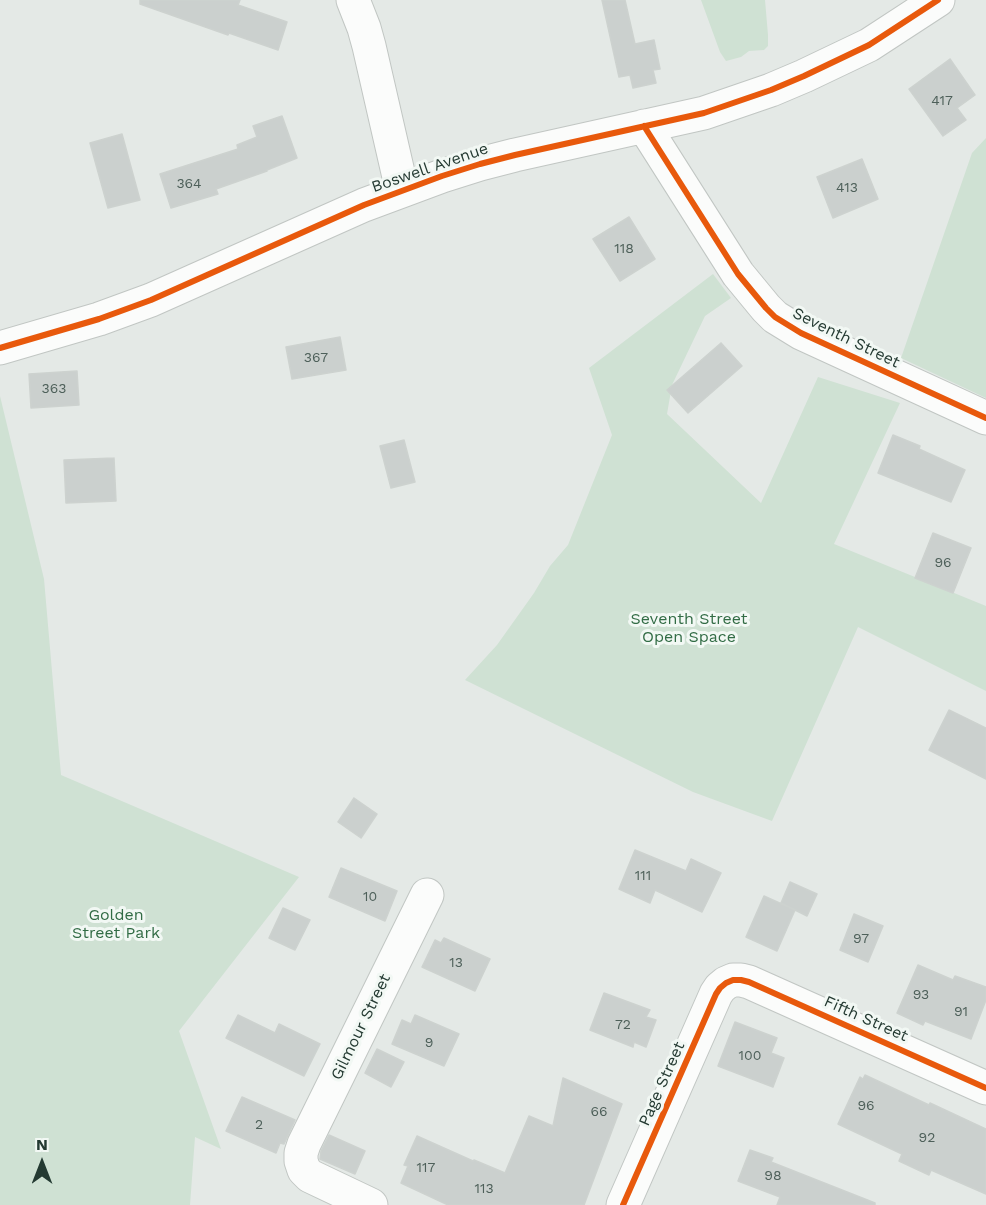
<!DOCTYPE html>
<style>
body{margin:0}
#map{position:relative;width:986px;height:1205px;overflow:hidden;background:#e4e9e6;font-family:"Work Sans",sans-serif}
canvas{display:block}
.north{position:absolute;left:12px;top:1133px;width:60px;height:60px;-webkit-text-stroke:4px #f2f8f4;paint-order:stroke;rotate:0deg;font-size:16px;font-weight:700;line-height:24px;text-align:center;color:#243a32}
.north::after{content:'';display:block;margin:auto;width:21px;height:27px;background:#243a32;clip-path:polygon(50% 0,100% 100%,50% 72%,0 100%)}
</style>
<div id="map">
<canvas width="986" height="1205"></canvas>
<div class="north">N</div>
</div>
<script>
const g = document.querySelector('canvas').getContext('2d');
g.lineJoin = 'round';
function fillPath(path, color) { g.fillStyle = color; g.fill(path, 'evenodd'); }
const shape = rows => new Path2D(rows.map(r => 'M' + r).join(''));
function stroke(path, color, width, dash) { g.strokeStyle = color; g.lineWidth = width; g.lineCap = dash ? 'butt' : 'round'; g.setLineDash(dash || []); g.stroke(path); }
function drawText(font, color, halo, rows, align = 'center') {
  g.font = font + ' "Work Sans",sans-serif'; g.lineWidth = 6; g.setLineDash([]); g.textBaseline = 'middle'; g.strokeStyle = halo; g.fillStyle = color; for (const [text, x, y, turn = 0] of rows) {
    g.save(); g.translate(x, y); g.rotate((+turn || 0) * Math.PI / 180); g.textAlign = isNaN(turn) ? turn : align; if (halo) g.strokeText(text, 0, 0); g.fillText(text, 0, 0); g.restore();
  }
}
fillPath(shape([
 [701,0,765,0,768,35,768,46,764,50,749,51,741,57,726,61,720,52],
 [986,138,986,398,901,358,972,153],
 [713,274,731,298,705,316,672,385,667,414,761,503,818,377,900,403,834,544,986,606,986,691,858,627,772,821,693,792,465,680,497,645,534,593,550,566,568,545,612,435,589,368],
 [0,396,44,579,61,775,299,877,179,1031,221,1149,195,1137,190,1205,0,1205]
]), '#cfe1d3');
const building = shape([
 [140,0,240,0,238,5,287,22,278,50,229,33,228,35,140,4,140,0],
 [602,0,625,0,635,44,654,40,660,69,653,70,656,83,633,88,630,75,619,77,602,0],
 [950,59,975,95,957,108,966,120,943,136,909,89,950,59],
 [282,116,297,158,267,170,267,171,216,189,218,194,171,208,160,174,238,149,237,145,257,137,253,126,282,116],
 [122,134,140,200,108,208,90,143,122,134],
 [862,159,878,199,833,218,817,177,862,159],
 [629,217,655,259,620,281,593,239,629,217],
 [340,337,346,370,292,379,286,347,340,337],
 [721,343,742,366,688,413,667,390,721,343],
 [77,371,79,405,31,408,29,374,77,371],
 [893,435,920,446,919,449,965,470,951,502,878,473,893,435],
 [404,440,415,482,391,488,380,446,404,440],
 [114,458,116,501,66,503,64,460,114,458],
 [933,533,971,548,953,593,915,578,933,533],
 [949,710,986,728,986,779,929,750,949,710],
 [354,798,377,814,361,838,338,822,354,798],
 [635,850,686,871,691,859,721,873,702,912,655,890,650,903,619,889,635,850],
 [341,868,397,891,385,921,329,897,341,868],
 [790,882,817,894,807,916,781,903,790,882],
 [764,896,795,910,777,951,746,937,764,896],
 [283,908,310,920,295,950,269,938,283,908],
 [854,914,883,926,868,962,840,950,854,914],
 [444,938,490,959,475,991,422,967,435,940,441,943,444,938],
 [918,965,953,980,955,976,986,987,986,1000,971,1039,925,1021,923,1025,897,1013,918,965],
 [604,993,650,1010,646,1017,656,1020,646,1047,634,1042,633,1047,590,1030,604,993],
 [238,1015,275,1033,279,1024,320,1044,304,1076,226,1038,238,1015],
 [415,1015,459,1034,444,1066,392,1044,402,1020,411,1024,415,1015],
 [735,1022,777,1038,771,1053,784,1058,773,1087,718,1066,735,1022],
 [377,1049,404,1062,391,1087,365,1073,377,1049],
 [865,1075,929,1105,930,1103,986,1129,986,1194,931,1170,929,1175,899,1161,902,1154,838,1124,860,1077,863,1079,865,1075],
 [563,1078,622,1104,584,1205,448,1205,401,1183,408,1166,404,1165,417,1136,473,1161,474,1160,505,1173,529,1116,553,1126,563,1078],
 [242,1097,295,1120,284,1144,280,1143,276,1153,226,1131,242,1097],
 [329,1135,365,1151,355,1174,320,1159,321,1151,329,1135],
 [750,1150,773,1158,771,1162,875,1203,875,1205,777,1205,780,1197,738,1181,750,1150]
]);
fillPath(building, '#cbd0ce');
stroke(building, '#cdd2cf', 1.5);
const minor = shape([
 [353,0,364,28,369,46,402,190],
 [644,126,738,274,766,308,775,317,801,333,986,418],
 [0,348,99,319,151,300,364,205,442,176,480,164,515,155,704,113,771,90,804,76,869,45,938,0],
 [371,1205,310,1176,304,1170,301,1161,301,1153,304,1144,427,895],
 [623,1205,716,994,720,988,726,983,733,980,741,980,749,982,986,1088]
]);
stroke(minor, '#c1c6c3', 35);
stroke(minor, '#fbfcfb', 33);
stroke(shape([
 [644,126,738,274,766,308,775,317,801,333,986,418],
 [0,348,99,319,151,300,364,205,442,176,480,164,515,155,704,113,771,90,804,76,869,45,938,0],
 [623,1205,716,994,720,988,726,983,733,980,741,980,749,982,986,1088]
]), '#e8590c', 6);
drawText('14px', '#4e605a', null, [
 ["417",942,101],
 ["364",189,184],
 ["413",847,188],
 ["118",624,249],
 ["367",316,358],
 ["363",54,389],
 ["96",943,563],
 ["111",643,876],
 ["10",370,897],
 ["97",861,939],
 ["13",456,963],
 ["93",921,995],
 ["91",961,1012],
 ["72",623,1025],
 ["9",429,1043],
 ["100",750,1056],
 ["96",866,1106],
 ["66",599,1112],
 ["2",259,1125],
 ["92",927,1138],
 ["117",426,1168],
 ["98",773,1176],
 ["113",484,1189]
]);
drawText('16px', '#243a32', '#f2f8f4', [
 ["Boswell Avenue",430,168,-19],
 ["Seventh Street",846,338,26],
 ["Fifth Street",866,1019,24],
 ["Gilmour Street",361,1027,-64],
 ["Page Street",662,1084,-66]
]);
drawText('16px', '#326c45', '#f2f8f4', [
 ["Seventh Street",689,619],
 ["Open Space",689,637],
 ["Golden",116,915],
 ["Street Park",116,933]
]);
</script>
